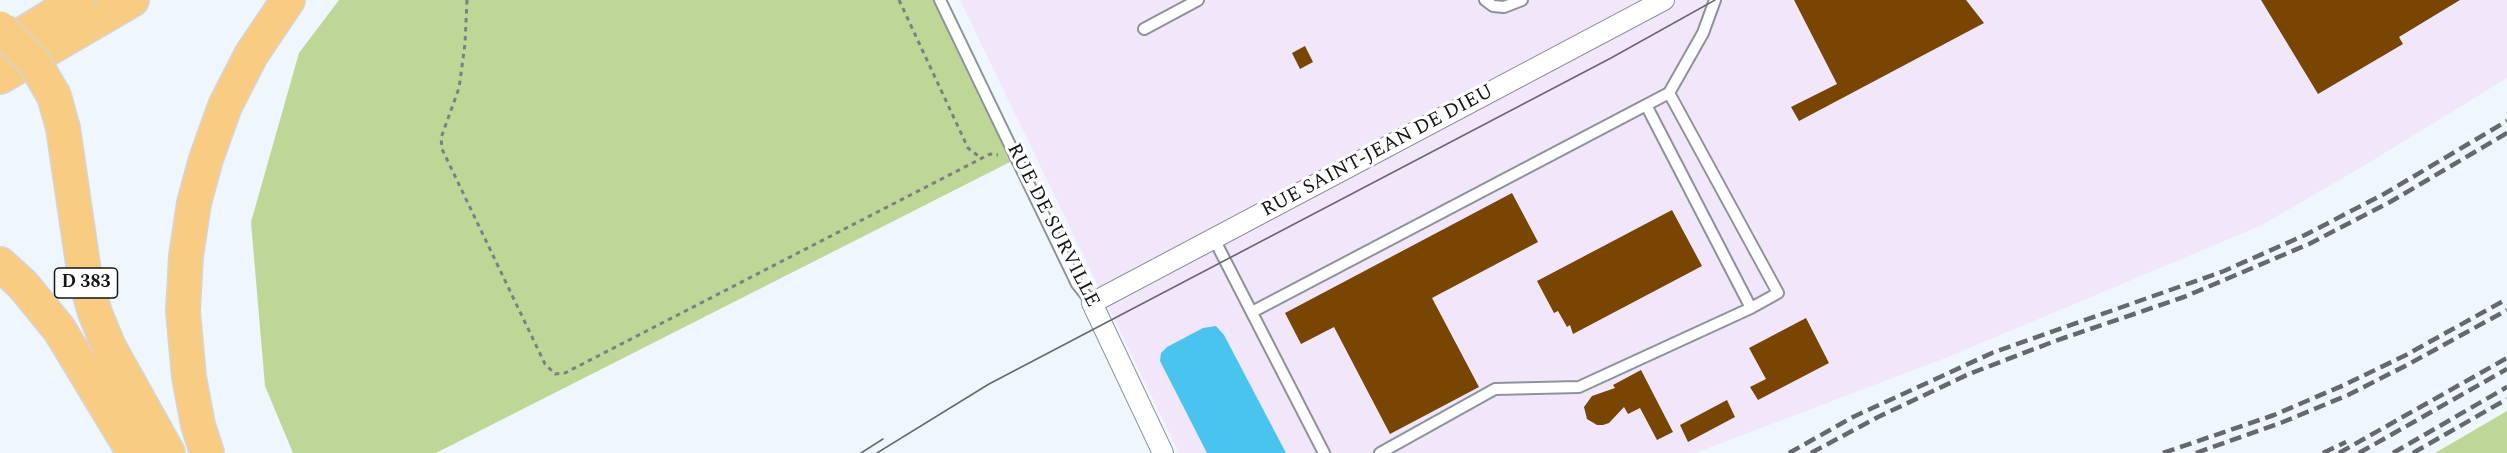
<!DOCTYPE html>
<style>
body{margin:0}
canvas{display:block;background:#eff6fd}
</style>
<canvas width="2507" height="453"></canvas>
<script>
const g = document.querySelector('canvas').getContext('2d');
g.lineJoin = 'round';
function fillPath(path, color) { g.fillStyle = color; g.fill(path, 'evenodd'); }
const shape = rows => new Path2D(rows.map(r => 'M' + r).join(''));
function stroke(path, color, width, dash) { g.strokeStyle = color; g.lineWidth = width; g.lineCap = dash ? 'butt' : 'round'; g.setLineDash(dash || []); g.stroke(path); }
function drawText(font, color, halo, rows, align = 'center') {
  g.font = font + ' Spectral,serif'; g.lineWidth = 6; g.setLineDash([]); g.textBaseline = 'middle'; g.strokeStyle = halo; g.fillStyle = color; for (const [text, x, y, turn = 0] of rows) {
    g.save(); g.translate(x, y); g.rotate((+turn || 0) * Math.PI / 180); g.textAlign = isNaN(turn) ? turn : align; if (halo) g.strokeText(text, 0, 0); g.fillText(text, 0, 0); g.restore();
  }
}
fillPath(shape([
 [960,0,2507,0,2507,78,2365,165,2260,226,1948,357,1695,453,1179,453]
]), '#f2e6fa');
fillPath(shape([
 [339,0,937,0,1014,160,436,453,293,453,265,386,251,222,299,53],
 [2507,411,2507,453,2435,453]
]), '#bed796');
fillPath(shape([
 [1216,326,1224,335,1286,453,1207,453,1160,361,1161,353,1167,347,1203,328]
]), '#48c4ef');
fillPath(shape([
 [1794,0,1966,0,1984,23,1799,121,1791,107,1837,84],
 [2261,0,2460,0,2399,37,2403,44,2318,94],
 [1305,46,1313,62,1300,69,1292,53],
 [1512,193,1538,242,1432,298,1479,387,1390,434,1334,327,1301,344,1285,313],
 [1672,210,1702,266,1573,334,1570,325,1567,327,1558,311,1554,313,1537,281],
 [1806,318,1829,363,1758,400,1750,387,1766,379,1749,348],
 [1641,370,1673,432,1657,440,1640,408,1628,414,1624,407,1609,423,1603,425,1597,425,1587,419,1584,407,1592,396,1615,388,1613,385],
 [1727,400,1735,417,1688,442,1680,425]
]), '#784503');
const service = shape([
 [940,0,1077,284,1092,303],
 [1485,0,1493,6,1504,7,1522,0],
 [1144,29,1198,0],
 [1646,105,1751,308,1778,293,1669,93],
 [1214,239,1324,453],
 [1252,312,1669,93,1703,33,1715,0],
 [1380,453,1495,389,1579,387,1751,308]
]);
const minor = shape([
 [1163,453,1092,303,1664,0]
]);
const trunk = shape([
 [0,48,78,0],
 [0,77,132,0],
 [54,96,63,128,85,278,95,313,109,347,168,453],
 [0,264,23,285,59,329,134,453],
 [207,453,198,425,189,377,183,311,186,256,194,203,206,159,225,106,251,55,288,0]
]);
stroke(service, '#8d939a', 14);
stroke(minor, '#8d939a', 22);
stroke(trunk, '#d5d5d5', 36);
stroke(shape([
 [467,0,465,44,459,88,441,138,442,149,545,364,555,374,565,373,990,154,998,155],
 [899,0,968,148,981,158]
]), '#7c8085', 3, [4.5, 4.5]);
stroke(service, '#fff', 10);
stroke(minor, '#fff', 20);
stroke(trunk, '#f8cc82', 33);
stroke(shape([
 [861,453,883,439],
 [877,453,989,384,1611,58,1715,0]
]), '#65686c', 1.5);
stroke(shape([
 [1789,453,1853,417,1992,353,2224,271,2305,235,2384,194,2507,121],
 [1811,453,1878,417,1969,374,2055,341,2184,297,2309,244,2390,202,2507,133],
 [2163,453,2274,415,2344,385,2406,355,2507,299],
 [2196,453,2283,422,2348,395,2409,364,2507,310],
 [2323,453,2346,442],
 [2339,453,2507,358],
 [2359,453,2507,369],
 [2393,453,2507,387],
 [2413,453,2507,399]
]), '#65686c', 4.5, [12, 6]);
const trunkBridge = shape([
 [0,28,34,62,54,96]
]);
stroke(trunkBridge, '#d5d5d5', 36, []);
stroke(trunkBridge, '#f8cc82', 33);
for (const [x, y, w] of [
 [86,283,63]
]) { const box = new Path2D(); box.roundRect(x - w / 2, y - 15, w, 30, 4.5); g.fillStyle = '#fff'; g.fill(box); stroke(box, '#131517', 1.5); }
drawText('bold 18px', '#131517', null, [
 ["D 383",86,283]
]);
drawText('20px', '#131517', '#fff', [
 ["RUE SAINT-JEAN DE DIEU",1378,152,-28],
 ["RUE DE SURVILLE",1052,226,63]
]);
</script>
